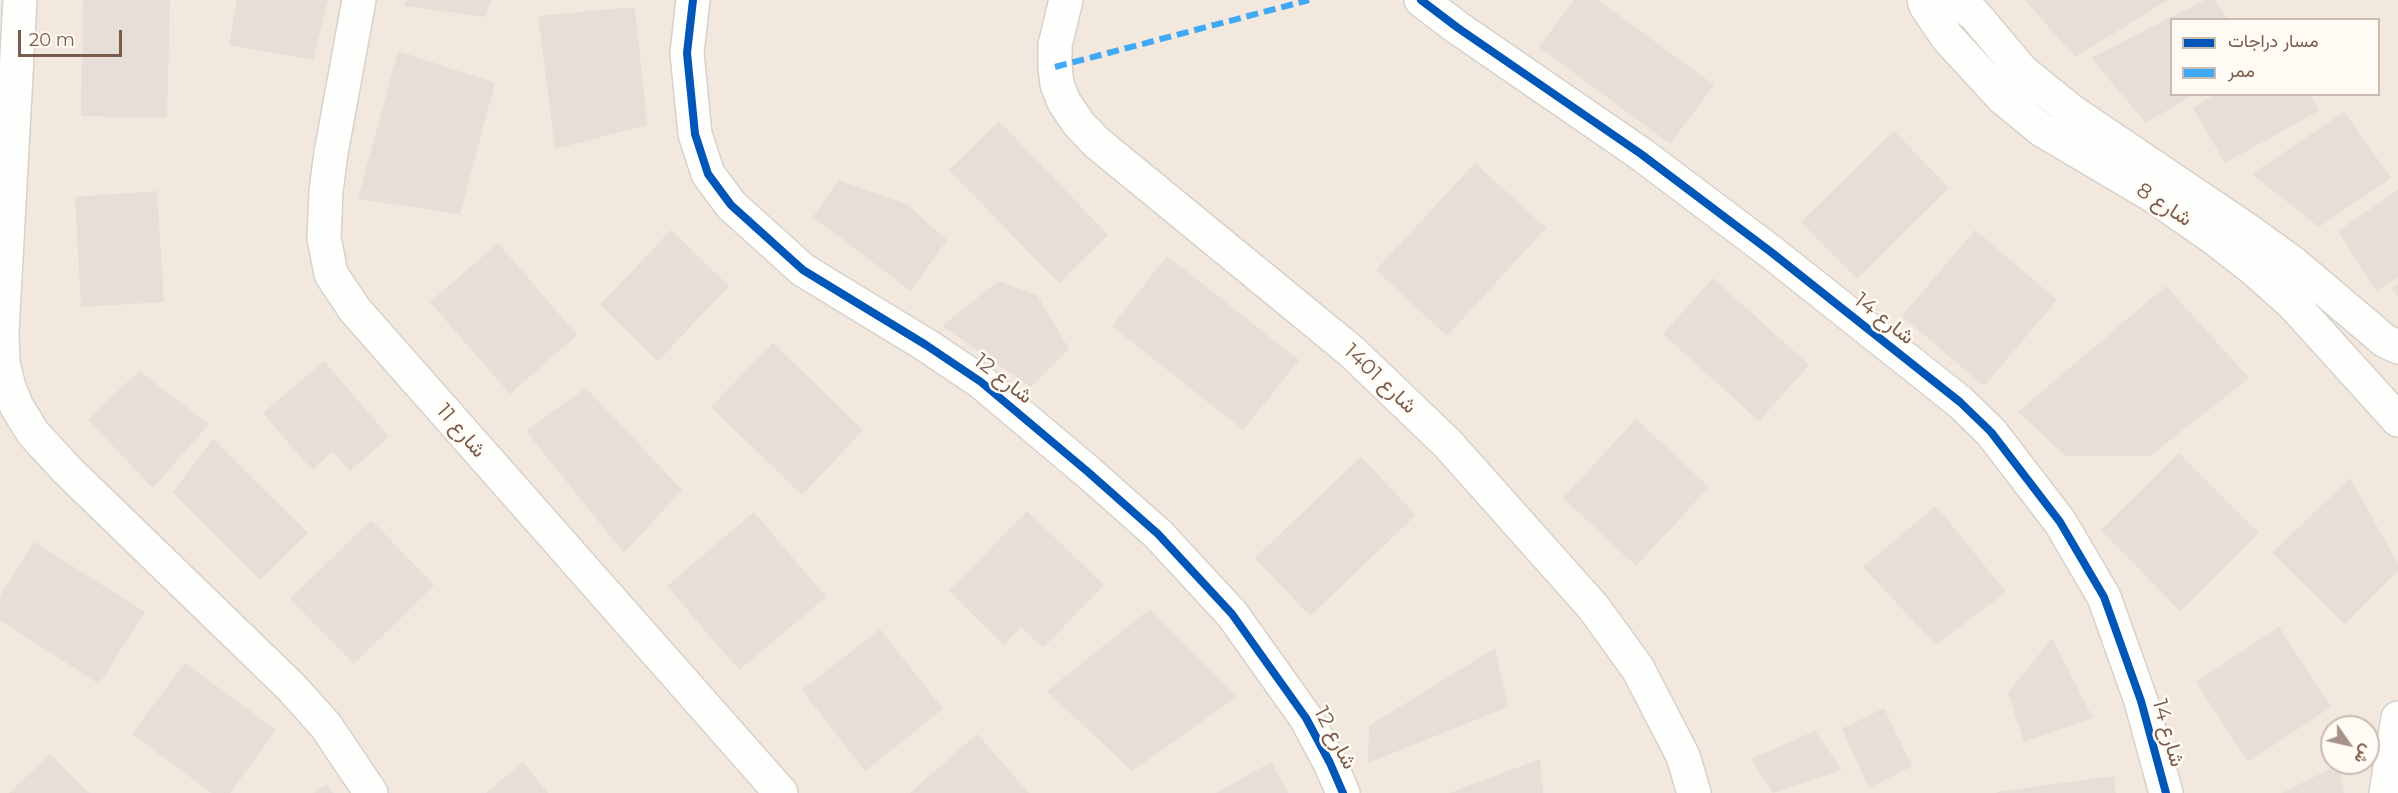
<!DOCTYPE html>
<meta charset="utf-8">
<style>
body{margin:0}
#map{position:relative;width:2398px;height:793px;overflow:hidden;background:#f9f5f0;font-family:Montserrat,Vazirmatn,sans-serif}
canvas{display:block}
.legend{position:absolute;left:2170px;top:18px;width:210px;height:78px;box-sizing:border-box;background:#fffaf3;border:2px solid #cabbb1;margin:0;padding:8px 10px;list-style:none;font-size:18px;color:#7a5c4d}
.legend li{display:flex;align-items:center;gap:12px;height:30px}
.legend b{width:30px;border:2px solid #cabbb1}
.north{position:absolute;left:2320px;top:715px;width:60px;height:60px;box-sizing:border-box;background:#fffaf3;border:2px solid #cabbb1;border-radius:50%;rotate:124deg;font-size:16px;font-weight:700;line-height:24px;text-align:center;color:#7a5c4d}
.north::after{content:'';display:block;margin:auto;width:21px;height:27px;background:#a69286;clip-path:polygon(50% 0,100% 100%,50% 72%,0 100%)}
.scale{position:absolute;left:18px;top:30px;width:104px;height:27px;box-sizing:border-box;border:3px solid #7a5c4d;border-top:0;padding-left:8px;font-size:18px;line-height:21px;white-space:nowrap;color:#7a5c4d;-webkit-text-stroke:4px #fffaf3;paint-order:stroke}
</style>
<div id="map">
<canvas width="2398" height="793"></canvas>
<ul class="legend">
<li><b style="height:8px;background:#0057b8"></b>مسار دراجات</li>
<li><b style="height:8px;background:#3fa9f5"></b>ممر</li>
</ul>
<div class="north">ش</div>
<div class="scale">20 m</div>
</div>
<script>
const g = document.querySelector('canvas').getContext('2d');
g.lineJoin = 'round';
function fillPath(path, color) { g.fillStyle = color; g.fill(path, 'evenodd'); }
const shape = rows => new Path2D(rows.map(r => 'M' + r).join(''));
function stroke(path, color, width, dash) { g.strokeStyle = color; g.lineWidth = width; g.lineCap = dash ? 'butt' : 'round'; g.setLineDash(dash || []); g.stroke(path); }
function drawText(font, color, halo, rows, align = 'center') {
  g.font = font + ' Montserrat,Vazirmatn,sans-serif'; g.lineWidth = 5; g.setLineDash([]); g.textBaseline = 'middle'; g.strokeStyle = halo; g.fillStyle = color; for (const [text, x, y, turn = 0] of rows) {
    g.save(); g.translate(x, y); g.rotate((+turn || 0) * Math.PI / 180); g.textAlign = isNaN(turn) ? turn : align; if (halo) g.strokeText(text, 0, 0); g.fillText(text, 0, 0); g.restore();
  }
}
fillPath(shape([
 [0,0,2398,0,2398,793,0,793],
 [2172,20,2378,20,2378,94,2172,94],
 [2332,727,2368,727,2368,763,2332,763]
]), '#f2e8de');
fillPath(shape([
 [83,0,170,0,167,118,81,116],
 [237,0,328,0,313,60,229,45],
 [406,0,491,0,486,17,404,6],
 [1574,0,1598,0,1714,85,1670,144,1539,47],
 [2025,0,2168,0,2075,57],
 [2205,0,2214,0,2229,20,2172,20,2172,94,2194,94,2146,123,2091,58],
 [635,7,647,125,555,149,538,16],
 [398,51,495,83,460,214,358,199],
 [2216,94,2309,94,2320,110,2225,163,2193,108],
 [2344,112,2391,178,2319,227,2252,174],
 [999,121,1108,235,1059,283,949,170],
 [1894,131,1949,188,1857,279,1801,222],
 [1475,163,1546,228,1447,336,1376,270],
 [839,180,906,204,947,240,911,291,813,217],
 [2398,190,2398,277,2376,291,2338,231],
 [157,191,164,302,81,307,75,197],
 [671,230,729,286,658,361,600,305],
 [1975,230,2057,300,1984,386,1902,316],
 [498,243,577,335,510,394,430,302],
 [1167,256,1299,360,1243,430,1112,326],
 [1713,278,1809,365,1759,421,1663,334],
 [998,281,1037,295,1069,349,1031,387,942,326],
 [2398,284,2398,296,2391,288],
 [2166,286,2249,378,2150,456,2066,456,2018,412],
 [773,343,863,430,802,495,711,407],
 [324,361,389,437,350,471,333,451,312,470,263,413],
 [139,371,209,424,153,488,88,420],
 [586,388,682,490,624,553,526,431],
 [1636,419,1709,487,1636,566,1563,498],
 [213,439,308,533,260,580,173,492],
 [2179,453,2259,533,2180,611,2101,530],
 [1361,457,1416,515,1310,616,1255,558],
 [2350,478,2398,564,2398,571,2345,624,2272,553],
 [1936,506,2006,592,1936,645,1863,567],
 [1027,511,1104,585,1043,648,1021,627,1004,645,949,591],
 [754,512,826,597,739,670,667,586],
 [371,520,434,585,354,664,290,599],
 [34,542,145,612,99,684,0,620,0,596],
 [1150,609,1236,697,1132,771,1047,691],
 [2279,627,2331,707,2248,762,2196,682],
 [880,629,943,709,865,771,802,690],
 [2052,638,2093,718,2024,742,2008,693],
 [1495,648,1508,707,1368,763,1369,726],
 [185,663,276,730,230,793,212,793,132,734],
 [1884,708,1912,766,1869,788,1842,729],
 [1815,731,1842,770,1773,793,1751,759],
 [977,734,1029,793,910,793],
 [50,754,89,793,9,793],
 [1540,759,1543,793,1449,793],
 [523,762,548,793,486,793],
 [1271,762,1288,793,1216,793],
 [2338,765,2344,793,2282,793],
 [2114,776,2116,793,1997,793,1997,792],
 [326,784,333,793,314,793]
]), '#e6ded7');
const minor = shape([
 [20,0,2,332,3,363,9,387,17,407,33,433,68,471,291,687,326,726,371,793],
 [359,0,331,153,326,191,324,238,331,274,355,310,781,793],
 [693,0,687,53,695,134,708,174,731,205,803,270,926,345,981,382,1088,472,1158,534,1232,614,1306,718,1330,763,1343,793],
 [1066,0,1055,45,1055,67,1057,84,1064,102,1079,124,1096,142,1351,351,1448,444,1594,608,1638,669,1683,756,1694,793],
 [1421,0,1458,28,1641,154,1771,252,1960,402,1991,432,2060,522,2104,597,2141,701,2166,793],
 [1924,0,1926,6,1947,37,2003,98,2042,130,2152,195,2214,238,2255,270,2293,304,2398,420],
 [1955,0,1975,15,2022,71,2074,113,2253,234,2293,263,2385,341,2398,347],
 [2386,793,2398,718]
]);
stroke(minor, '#d7d1cb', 36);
stroke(minor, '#fefefd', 33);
stroke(shape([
 [1055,67,1309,0]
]), '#3fa9f5', 6, [12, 6]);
stroke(shape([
 [693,0,687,53,695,134,708,174,731,205,803,270,926,345,981,382,1088,472,1158,534,1232,614,1306,718,1330,763,1343,793],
 [1421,0,1458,28,1641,154,1771,252,1960,402,1991,432,2060,522,2104,597,2141,701,2166,793]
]), '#0057b8', 8);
drawText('21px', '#7a5c4d', '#fffaf3', [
 ["شارع 8",2164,205,33],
 ["شارع 14",1884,319,38],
 ["شارع 12",1003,379,38],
 ["شارع 1401",1380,379,43],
 ["شارع 11",461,431,49],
 ["شارع 14",2168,733,74],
 ["شارع 12",1335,738,62]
]);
</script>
